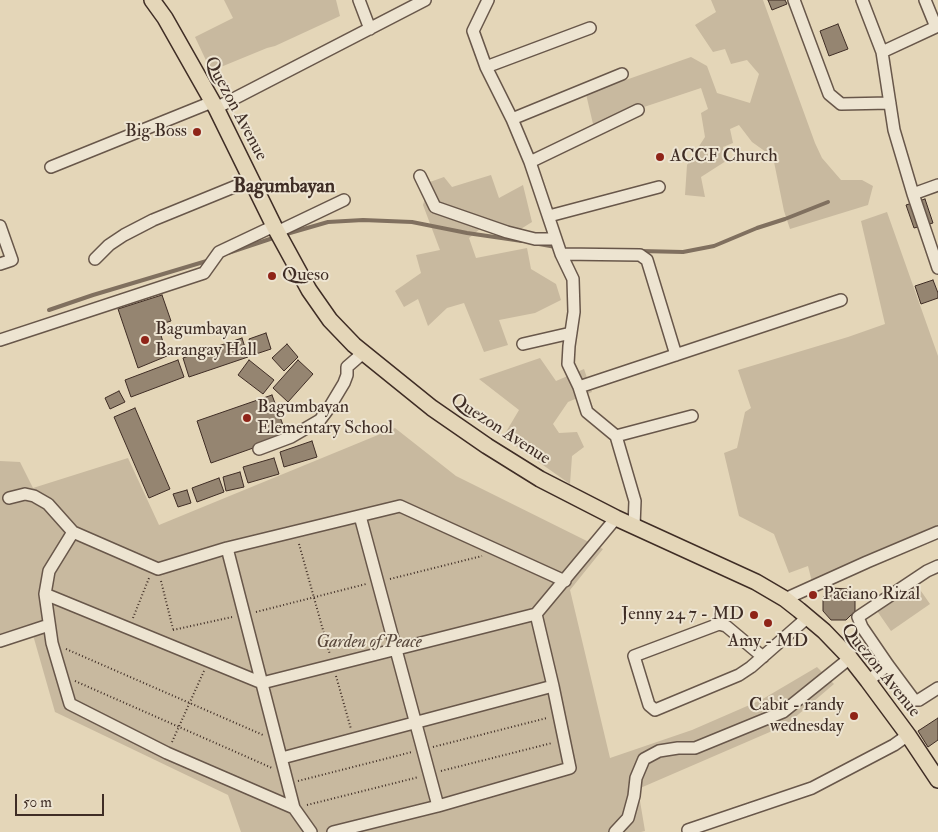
<!DOCTYPE html>
<style>
body{margin:0}
#map{position:relative;width:938px;height:832px;overflow:hidden;background:#e4d6b8;font-family:"IM FELL Double Pica",serif}
canvas{display:block}
.scale{position:absolute;left:15px;top:794px;width:89px;height:22px;box-sizing:border-box;border:2px solid #3f2d25;border-top:0;padding-left:6px;font-size:15px;line-height:18px;white-space:nowrap;color:#3f2d25;-webkit-text-stroke:4px #ede4d1;paint-order:stroke}
</style>
<div id="map">
<canvas width="938" height="832"></canvas>
<div class="scale">50 m</div>
</div>
<script>
const g = document.querySelector('canvas').getContext('2d');
g.lineJoin = 'round';
function fillPath(path, color) { g.fillStyle = color; g.fill(path, 'evenodd'); }
const shape = rows => new Path2D(rows.map(r => 'M' + r).join(''));
function stroke(path, color, width, dash) { g.strokeStyle = color; g.lineWidth = width; g.lineCap = dash ? 'butt' : 'round'; g.setLineDash(dash || []); g.stroke(path); }
function drawText(font, color, halo, rows, align = 'center') {
  g.font = font + ' "IM FELL Double Pica",serif'; g.lineWidth = 4; g.setLineDash([]); g.textBaseline = 'middle'; g.strokeStyle = halo; g.fillStyle = color; for (const [text, x, y, turn = 0] of rows) {
    g.save(); g.translate(x, y); g.rotate((+turn || 0) * Math.PI / 180); g.textAlign = isNaN(turn) ? turn : align; if (halo) g.strokeText(text, 0, 0); g.fillText(text, 0, 0); g.restore();
  }
}
fillPath(shape([
 [224,0,336,0,340,16,275,46,267,48,211,71,195,37,233,18],
 [711,0,763,0,815,143,822,158,841,180,862,180,873,186,868,205,790,229,784,211,773,157,752,142,739,125,730,129,733,143,723,147,726,161,701,177,705,197,685,195,687,165,705,137,701,113,708,109,701,88,593,124,586,94,691,57,707,66,717,93,750,103,759,74,747,60,731,64,725,49,713,52,695,25,716,12],
 [491,175,499,198,523,185,532,222,516,232,480,229,469,238,476,258,527,248,531,269,556,284,561,300,535,313,499,320,508,345,484,352,464,303,447,308,428,326,418,299,404,307,395,291,421,273,416,255,440,250,423,205,430,182,444,177,452,187],
 [887,212,938,356,938,525,876,551,874,554,812,582,808,566,789,573,774,534,739,516,724,453,737,448,745,412,751,408,738,370,848,337,885,324,861,221],
 [540,358,556,381,584,369,592,392,568,402,553,424,559,433,577,432,584,447,572,456,570,484,503,437,519,410,479,379],
 [395,428,456,476,603,549,570,590,610,758,692,730,761,700,817,667,834,684,786,725,638,789,645,831,641,832,241,832,228,795,55,712,33,635,0,648,0,461,20,462,33,488,128,458,159,525],
 [914,581,930,604,891,631,875,608]
]), '#c8b99f');
stroke(shape([
 [283,235,328,222,363,220,412,222,467,233,522,241],
 [539,244,556,247],
 [641,251,683,252,714,246,757,228,785,219,828,202],
 [228,253,276,237],
 [49,310,93,295,210,260]
]), '#80705f', 4);
const building = shape([
 [768,0,785,0,787,4,772,10,768,0],
 [838,24,848,49,829,56,820,31,838,24],
 [925,199,933,223,914,228,906,205,925,199],
 [933,280,938,293,938,298,921,304,915,286,933,280],
 [162,295,171,321,158,325,167,356,138,368,118,309,162,295],
 [266,333,271,349,253,355,249,339,266,333],
 [242,338,248,357,189,377,183,358,242,338],
 [287,344,298,357,284,371,272,358,287,344],
 [178,360,184,377,131,397,125,380,178,360],
 [249,360,274,380,263,394,238,375,249,360],
 [298,360,313,374,288,402,273,388,298,360],
 [119,391,125,402,110,409,105,398,119,391],
 [272,395,287,436,211,463,197,421,272,395],
 [135,408,170,489,149,498,114,417,135,408],
 [312,441,317,457,284,467,280,452,312,441],
 [274,458,279,474,248,483,243,467,274,458],
 [240,472,244,487,226,491,223,477,240,472],
 [219,478,224,492,197,502,192,488,219,478],
 [187,490,191,503,178,507,173,494,187,490],
 [832,588,847,589,855,598,855,611,846,620,831,620,823,611,823,597,832,588],
 [938,718,938,740,928,747,918,731,938,718]
]);
fillPath(building, '#958571');
stroke(building, '#3f2d25', 1);
const minor = shape([
 [359,0,370,29],
 [488,0,473,31,486,67,512,119,530,162,561,254,573,279,574,312,569,346,568,364,579,387,587,412,616,436,635,501,634,526],
 [794,0,829,94,841,104,890,103],
 [862,0,882,52,894,130,913,194,938,268],
 [925,0,936,27],
 [882,52,938,26],
 [486,67,590,28],
 [216,108,425,0],
 [512,119,622,74],
 [530,162,638,110],
 [51,167,212,102],
 [420,176,435,207,507,232,535,239,556,239],
 [913,194,938,185],
 [549,216,659,187],
 [0,226,12,260,0,264],
 [277,232,344,200],
 [561,254,640,255,647,260,676,355],
 [95,259,109,245,124,235,153,220,251,180],
 [0,340,204,273,219,252,274,226],
 [523,344,571,333],
 [579,387,841,300],
 [616,436,692,416],
 [259,449,291,437,320,420,329,408,344,383,347,375,347,367,363,353],
 [9,498,25,494,34,496,48,504,73,532],
 [360,516,438,806],
 [227,548,294,808],
 [938,566,927,571,858,617,862,627,888,665,914,700,919,700,938,688],
 [45,594,262,683,536,614],
 [785,599,867,562,938,532],
 [0,641,49,625],
 [763,657,726,626,719,624,634,656,649,705,655,710,739,675,751,667,808,617],
 [868,681,888,665],
 [282,758,553,686],
 [688,830,812,788,894,745,908,735],
 [311,832,294,808,167,753,70,704,52,643,45,594,49,571,73,532,158,569,227,548,400,506,565,581],
 [333,832,438,806,570,768,553,686,536,614,616,518],
 [615,832,628,818,634,796,636,778,644,759,659,751,678,748,695,748,783,712,850,658]
]);
const major = shape([
 [152,0,165,18,216,108,274,226,309,290,330,320,354,345,432,408,487,446,540,479,616,518,756,582,785,599,799,610,824,631,850,658,868,681,908,735,938,780]
]);
stroke(minor, '#68574a', 14);
stroke(major, '#3f2d25', 18);
stroke(shape([
 [299,544,330,655],
 [390,579,482,556],
 [161,581,173,629],
 [256,612,366,584],
 [133,618,149,578],
 [173,630,232,617],
 [66,649,263,735],
 [336,676,351,729],
 [75,681,272,768],
 [172,742,204,671],
 [433,747,547,718],
 [441,771,552,743],
 [298,781,412,752],
 [307,805,419,777]
]), '#3f2d25', 2, [1, 2.5]);
stroke(minor, '#ede4d1', 11);
stroke(major, '#e4d6b8', 15);
for (const [x, y, r, color] of [
 [197,132,5,"#8f2418"],
 [660,157,5,"#8f2418"],
 [272,276,5,"#8f2418"],
 [145,340,5,"#8f2418"],
 [247,418,5,"#8f2418"],
 [813,595,5,"#8f2418"],
 [754,615,5,"#8f2418"],
 [768,623,5,"#8f2418"],
 [854,716,5,"#8f2418"]
]) { const dot = new Path2D(); dot.arc(x, y, r, 0, 2 * Math.PI); g.fillStyle = color; g.fill(dot); stroke(dot, '#ede4d1', 2); }
drawText('18px', '#3f2d25', '#ede4d1', [
 ["Quezon Avenue",235,109,62],
 ["Quezon Avenue",500,430,33],
 ["Quezon Avenue",880,671,51]
]);
drawText('18px', '#3f2d25', '#ede4d1', [
 ["Big Boss",187,132,"right"],
 ["ACCF Church",670,157],
 ["Queso",282,276],
 ["Bagumbayan",155,330],
 ["Barangay Hall",155,351],
 ["Bagumbayan",257,408],
 ["Elementary School",257,429],
 ["Paciano Rizal",823,595],
 ["Jenny 24 7 - MD",744,615,"right"],
 ["Amy - MD",768,642,"center"],
 ["Cabit - randy",844,706,"right"],
 ["wednesday",844,727,"right"]
], 'left');
drawText('italic 18px', '#5a493d', '#ede4d1', [
 ["Garden of Peace",369,643]
]);
drawText('bold 20px', '#3f2d25', '#ede4d1', [
 ["Bagumbayan",284,188]
]);
</script>
